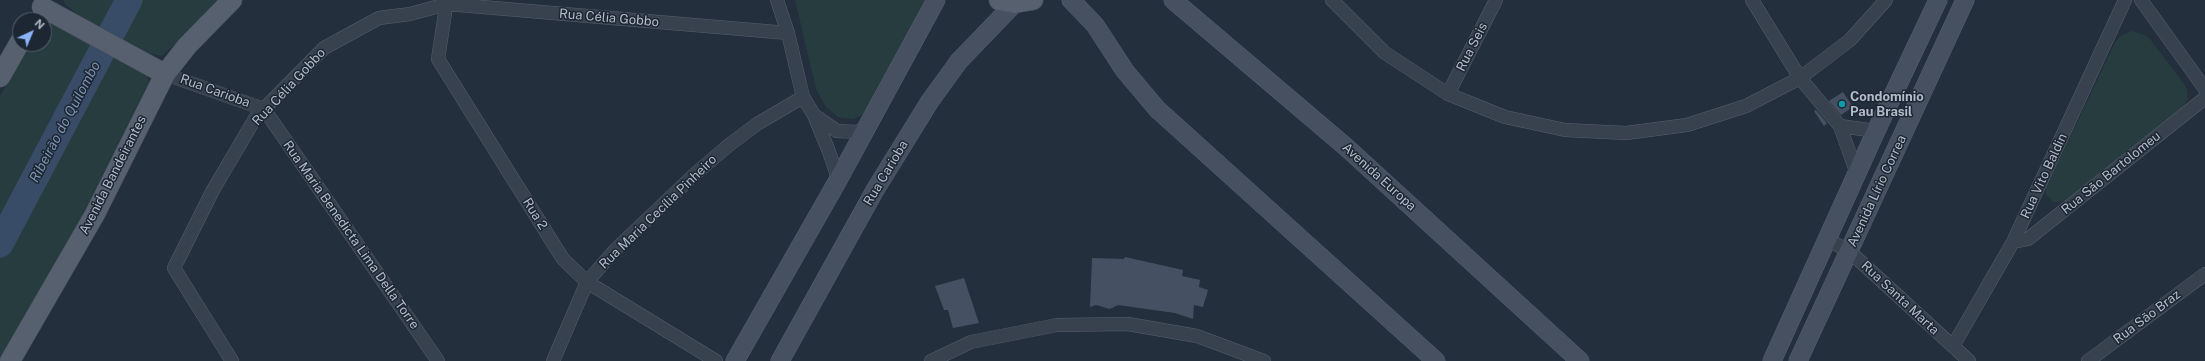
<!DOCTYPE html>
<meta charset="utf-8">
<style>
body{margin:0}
#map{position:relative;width:2205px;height:361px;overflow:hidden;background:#242f3e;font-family:"Public Sans",sans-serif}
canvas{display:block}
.north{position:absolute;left:12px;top:12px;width:40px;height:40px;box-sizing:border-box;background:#1d2633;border:1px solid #59626f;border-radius:50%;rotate:44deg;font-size:11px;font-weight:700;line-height:16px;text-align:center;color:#b4bcc9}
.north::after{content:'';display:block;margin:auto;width:14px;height:18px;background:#8ab4f8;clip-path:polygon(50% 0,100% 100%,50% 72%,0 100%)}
</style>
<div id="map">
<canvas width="2205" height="361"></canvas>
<div class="north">N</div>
</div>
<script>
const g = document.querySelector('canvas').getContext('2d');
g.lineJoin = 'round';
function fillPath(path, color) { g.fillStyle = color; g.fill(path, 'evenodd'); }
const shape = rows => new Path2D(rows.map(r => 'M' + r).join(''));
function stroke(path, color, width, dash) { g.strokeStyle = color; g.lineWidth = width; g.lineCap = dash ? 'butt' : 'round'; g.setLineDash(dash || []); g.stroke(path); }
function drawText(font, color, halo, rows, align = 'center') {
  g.font = font + ' "Public Sans",sans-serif'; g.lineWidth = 3; g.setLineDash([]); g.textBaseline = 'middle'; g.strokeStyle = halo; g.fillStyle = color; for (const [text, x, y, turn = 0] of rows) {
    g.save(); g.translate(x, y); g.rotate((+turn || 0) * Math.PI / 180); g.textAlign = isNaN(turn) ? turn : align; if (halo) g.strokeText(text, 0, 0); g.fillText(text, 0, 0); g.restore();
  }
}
fillPath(shape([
 [64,0,217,0,180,40,161,56,149,53,78,15,65,4],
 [795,0,927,0,867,110,861,116,853,119,838,117,826,107,816,89],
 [44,21,56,21,145,71,149,82,86,209,0,358,0,96,30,44,44,44],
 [2131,31,2145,35,2150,39,2185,85,2187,89,2188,99,2182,108,2064,201,2053,202,2046,194,2046,187,2115,43,2119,37]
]), '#263c3f');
stroke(shape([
 [0,244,129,0]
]), '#394c67', 27);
fillPath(shape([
 [1843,92,1853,107,1841,115,1829,101],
 [1816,110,1827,123,1824,126,1814,111],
 [1125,257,1183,270,1182,276,1200,280,1199,287,1208,290,1203,307,1194,305,1193,319,1175,313,1118,305,1110,309,1096,305,1090,307,1092,258,1124,259],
 [964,278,979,323,953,328,948,310,944,310,935,286]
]), '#455162');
const street = shape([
 [447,0,438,59,563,259,587,282,716,361],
 [777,0,788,33,803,97,814,115,828,149,836,172,837,182],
 [1332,0,1385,53,1448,94,1505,117,1565,130,1626,133,1687,125,1746,106,1800,78,1850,40,1886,0],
 [1752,0,1800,78,1840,126,1857,174],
 [2141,0,2205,89],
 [165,74,264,109,438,361],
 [1448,94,1496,0],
 [814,115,837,131,858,132,866,127],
 [1840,126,1876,131],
 [1828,240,1849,251,1969,361],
 [2013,242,2028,239,2205,98],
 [1953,346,2013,242,2125,0],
 [232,361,174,268,213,190,256,117,324,48,379,18,410,14,447,4,788,33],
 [553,361,587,282,615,250,695,174,729,145,757,124,803,97],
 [931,361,971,342,1057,325,1128,324,1197,336,1264,361],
 [2088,361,2205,274]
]);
const secondary = shape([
 [1071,0,1095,25,1125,71,1157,109,1436,361],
 [1173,0,1346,147,1580,361],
 [735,361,837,182,936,0],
 [780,361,875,190,930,101,959,61,1015,3],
 [1772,361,1876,131,1938,0],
 [1798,361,1965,0]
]);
const primary = shape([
 [999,0,1015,3,1033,0],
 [42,7,165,74],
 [0,77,20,42],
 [10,361,95,214,165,74,187,46,232,0]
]);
stroke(street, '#565f6c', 14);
stroke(secondary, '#565f6c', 19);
stroke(primary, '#414a57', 21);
stroke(street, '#38414e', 13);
stroke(secondary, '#465061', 18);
stroke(primary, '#56606e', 20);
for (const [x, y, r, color] of [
 [1842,104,4,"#0f9aa8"]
]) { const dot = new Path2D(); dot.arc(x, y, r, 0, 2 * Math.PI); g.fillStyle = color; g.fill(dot); stroke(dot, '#1d2633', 1.5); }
drawText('13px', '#b4bcc9', '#1d2633', [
 ["Rua Célia Gobbo",609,18,5],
 ["Rua Seis",1472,47,-63],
 ["Rua Célia Gobbo",289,87,-47],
 ["Rua Carioba",215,91,20],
 ["Rua Carioba",886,173,-59],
 ["Rua São Bartolomeu",2111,173,-39],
 ["Avenida Bandeirantes",113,175,-63],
 ["Rua Vito Baldin",2044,176,-65],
 ["Avenida Europa",1379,177,42],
 ["Avenida Lírio Correa",1877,191,-65],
 ["Rua Maria Cecília Pinheiro",658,212,-44],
 ["Rua 2",535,214,58],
 ["Rua Maria Benedicta Lima Della Torre",351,235,55],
 ["Rua Santa Marta",1900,298,43],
 ["Rua São Braz",2147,317,-37]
]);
drawText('bold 13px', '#b4bcc9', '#1d2633', [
 ["Condomínio",1850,97],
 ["Pau Brasil",1850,112]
], 'left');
drawText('italic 14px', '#7c92b1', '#1d2633', [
 ["Ribeirão do Quilombo",65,122,-62]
]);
</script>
